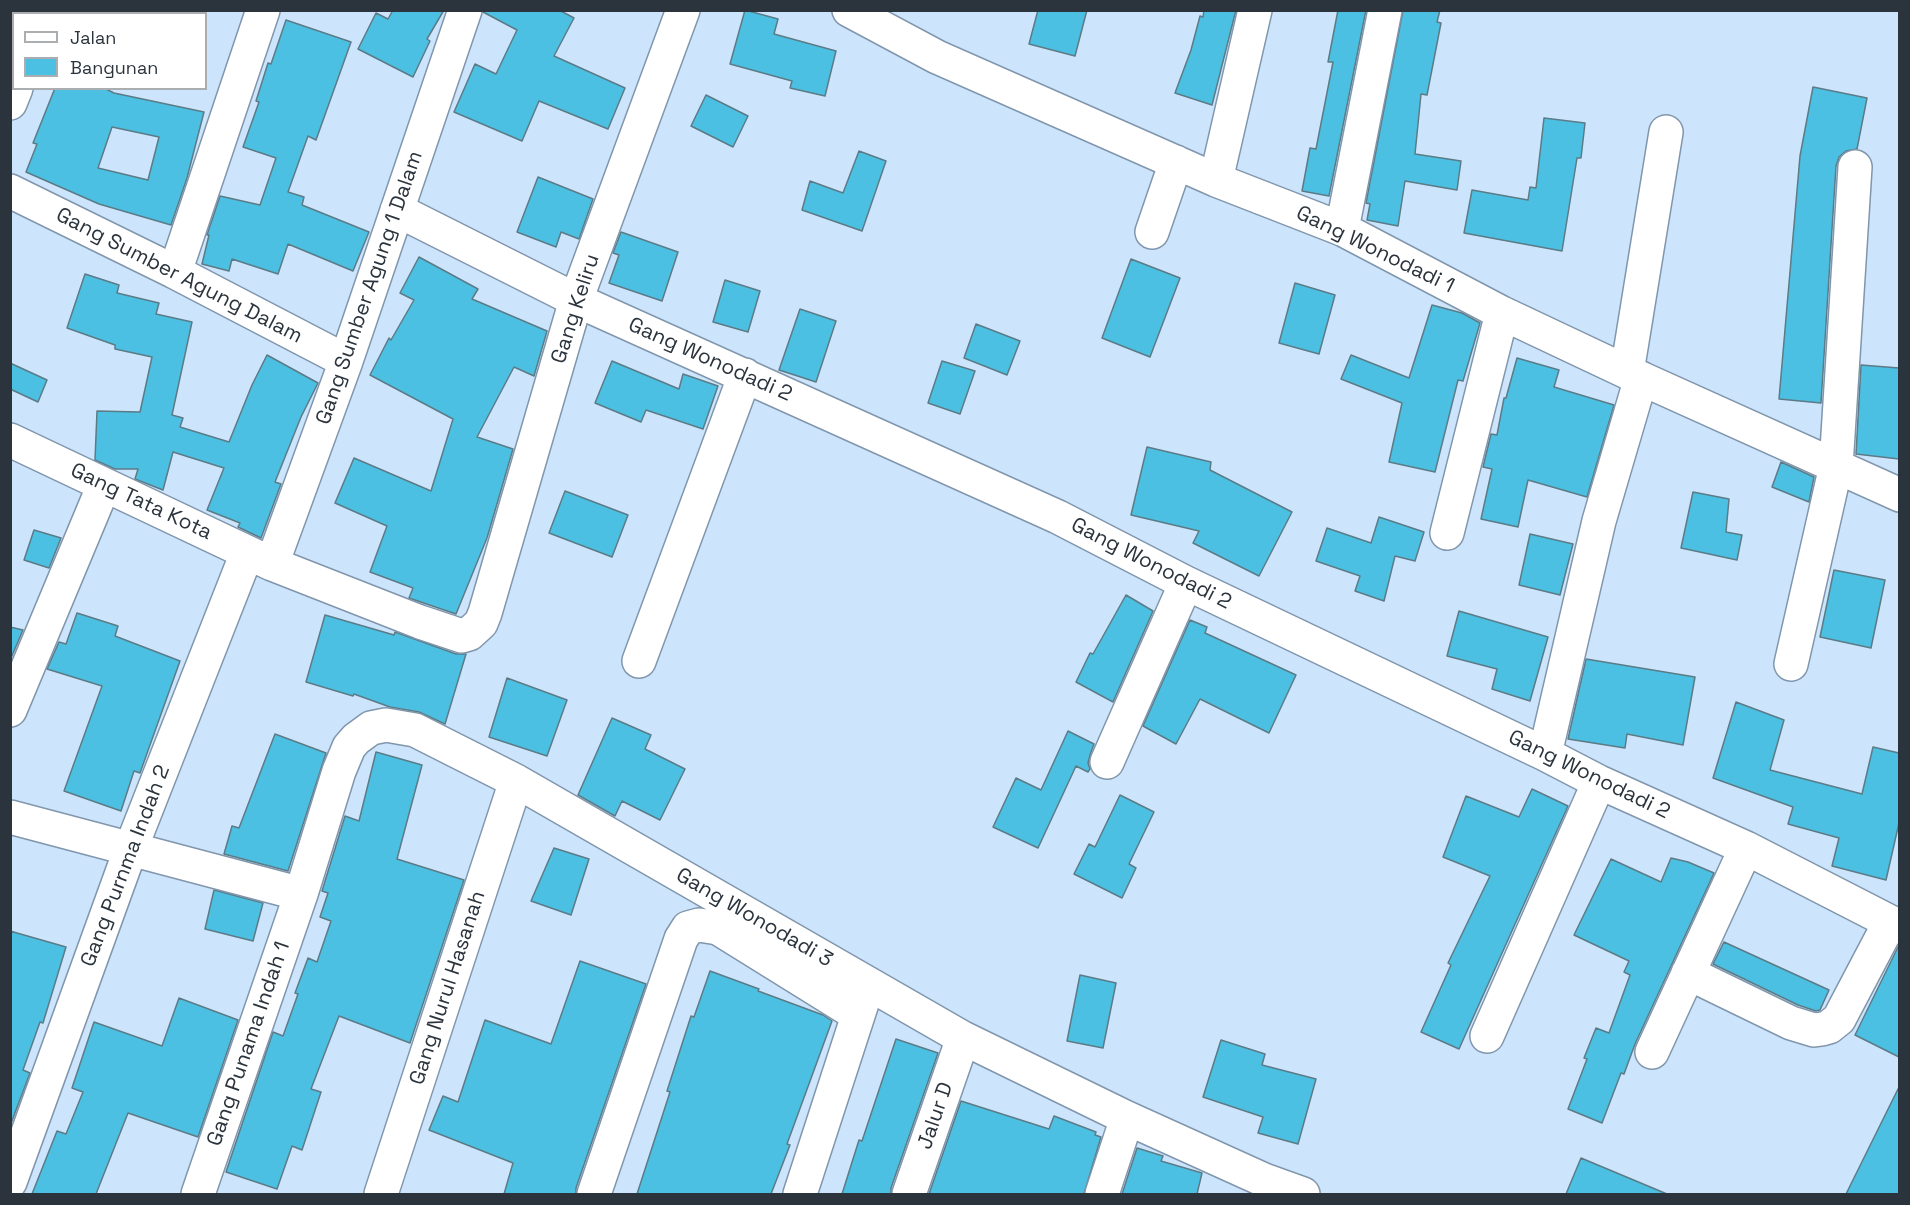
<!DOCTYPE html>
<style>
body{margin:0}
#map{position:relative;width:1910px;height:1205px;overflow:hidden;background:#cde5fc;font-family:"Space Grotesk",sans-serif}
canvas{display:block}
.frame{position:absolute;inset:0;border:12px solid #2b343d;pointer-events:none}
.legend{position:absolute;left:12px;top:12px;width:195px;height:78px;box-sizing:border-box;background:#fff;border:2px solid #aaaeb1;margin:0;padding:8px 10px;list-style:none;font-size:18px;color:#2b343d}
.legend li{display:flex;align-items:center;gap:12px;height:30px}
.legend b{width:30px;border:2px solid #aaaeb1}
</style>
<div id="map">
<canvas width="1910" height="1205"></canvas>
<div class="frame"></div>
<ul class="legend">
<li><b style="height:8px;background:#fff"></b>Jalan</li>
<li><b style="height:16px;background:#4cc0e2"></b>Bangunan</li>
</ul>
</div>
<script>
const g = document.querySelector('canvas').getContext('2d');
g.lineJoin = 'round';
function fillPath(path, color) { g.fillStyle = color; g.fill(path, 'evenodd'); }
const shape = rows => new Path2D(rows.map(r => 'M' + r).join(''));
function stroke(path, color, width, dash) { g.strokeStyle = color; g.lineWidth = width; g.lineCap = dash ? 'butt' : 'round'; g.setLineDash(dash || []); g.stroke(path); }
function drawText(font, color, halo, rows, align = 'center') {
  g.font = font + ' "Space Grotesk",sans-serif'; g.lineWidth = 4.5; g.setLineDash([]); g.textBaseline = 'middle'; g.strokeStyle = halo; g.fillStyle = color; for (const [text, x, y, turn = 0] of rows) {
    g.save(); g.translate(x, y); g.rotate((+turn || 0) * Math.PI / 180); g.textAlign = isNaN(turn) ? turn : align; if (halo) g.strokeText(text, 0, 0); g.fillText(text, 0, 0); g.restore();
  }
}
const building = shape([
 [393,10,444,10,427,39,430,41,413,77,358,49,376,13,388,19,393,10],
 [483,10,559,10,574,18,554,56,625,88,608,129,539,101,522,141,454,112,475,64,496,74,517,30,483,12,483,10],
 [745,10,778,19,774,34,836,51,825,96,790,88,792,81,730,64,745,10],
 [1038,10,1087,10,1075,56,1029,44,1038,10],
 [1204,10,1236,10,1212,105,1175,93,1191,50,1200,16,1203,17,1204,10],
 [1338,10,1366,10,1329,196,1302,191,1310,148,1316,149,1333,62,1328,62,1338,10],
 [1403,10,1440,10,1437,22,1441,23,1427,95,1421,94,1415,154,1461,161,1457,190,1405,181,1398,226,1367,220,1370,204,1366,203,1403,10],
 [286,20,351,42,316,140,308,136,288,192,304,197,302,205,369,232,353,271,288,244,278,274,232,259,229,271,202,264,209,235,207,235,220,196,260,205,276,158,243,147,259,102,256,101,268,63,271,64,286,20],
 [1813,87,1867,98,1857,149,1846,151,1839,157,1836,166,1821,403,1779,399,1800,156,1813,87],
 [55,88,104,88,114,93,204,112,187,178,171,225,99,204,26,172,37,144,33,143,55,88],
 [112,127,159,137,148,180,98,168,112,127],
 [706,95,748,116,733,147,691,126,706,95],
 [1544,118,1585,123,1581,158,1577,158,1562,251,1464,233,1472,190,1528,200,1530,187,1536,188,1544,118],
 [859,151,886,161,862,231,802,210,810,181,843,193,859,151],
 [538,177,593,199,579,239,561,232,556,247,517,232,538,177],
 [621,232,678,252,662,301,609,283,619,255,613,253,621,232],
 [419,257,478,289,472,299,547,331,534,376,514,367,477,437,513,449,487,538,456,614,409,598,413,588,370,572,387,526,335,503,354,458,431,491,453,419,370,375,389,338,391,340,414,300,400,293,419,257],
 [1131,259,1180,278,1150,357,1102,338,1131,259],
 [85,274,119,285,117,293,159,303,156,314,192,322,172,415,183,418,180,427,229,442,252,385,267,355,318,383,301,417,275,482,281,484,261,538,238,527,240,523,207,510,224,468,173,452,163,490,135,479,138,469,115,469,95,460,97,411,140,412,152,357,115,349,115,345,67,328,85,274],
 [725,280,760,291,748,332,713,322,725,280],
 [1295,283,1335,295,1319,354,1279,343,1295,283],
 [1432,305,1462,313,1480,323,1463,381,1458,380,1435,472,1389,462,1402,403,1341,379,1351,355,1409,378,1432,305],
 [800,309,836,321,816,382,779,370,800,309],
 [976,324,1020,341,1007,375,964,358,976,324],
 [1517,358,1559,370,1554,387,1614,405,1587,497,1528,480,1518,527,1481,519,1492,469,1483,467,1491,434,1497,435,1504,398,1506,398,1517,358],
 [612,361,679,389,683,374,718,386,703,429,646,410,641,422,595,403,612,361],
 [942,361,975,371,960,414,928,403,942,361],
 [10,363,47,380,38,402,10,389,10,363],
 [1861,365,1899,368,1899,459,1856,454,1861,365],
 [1147,447,1211,462,1210,470,1292,512,1259,576,1193,543,1199,531,1131,515,1147,447],
 [1781,462,1814,477,1809,502,1772,487,1781,462],
 [565,491,628,515,612,557,549,533,565,491],
 [1693,492,1729,499,1726,532,1742,535,1737,560,1681,548,1693,492],
 [1379,517,1424,532,1415,561,1395,556,1384,601,1355,591,1360,576,1316,561,1327,528,1371,543,1379,517],
 [34,530,61,538,49,568,24,560,34,530],
 [1530,534,1573,544,1560,595,1519,585,1530,534],
 [1834,570,1885,580,1871,648,1820,637,1834,570],
 [1126,595,1153,611,1113,702,1076,682,1090,653,1093,654,1126,595],
 [1459,611,1548,637,1530,701,1492,689,1497,669,1447,656,1459,611],
 [77,613,118,626,115,636,180,661,140,773,134,771,121,811,64,791,102,686,47,669,59,642,66,644,77,613],
 [325,615,394,635,395,632,456,654,466,654,445,724,419,712,390,707,354,694,353,696,306,682,325,615],
 [1190,620,1207,627,1205,633,1296,675,1269,733,1200,699,1176,744,1143,726,1190,620],
 [10,627,23,630,11,658,10,658,10,627],
 [1586,659,1695,677,1683,745,1627,734,1625,748,1568,739,1586,659],
 [507,678,567,700,547,756,489,737,507,678],
 [1736,702,1784,720,1770,770,1862,794,1873,747,1899,753,1899,823,1886,880,1832,866,1839,838,1788,824,1793,807,1713,778,1736,702],
 [612,718,651,735,645,749,685,769,660,820,622,801,615,816,578,795,612,718],
 [1068,731,1094,744,1090,755,1088,763,1090,769,1088,772,1076,766,1038,848,993,827,1016,778,1041,790,1068,731],
 [275,734,326,753,288,871,224,854,232,826,239,828,275,734],
 [376,752,422,765,397,859,464,880,410,1043,339,1016,311,1089,321,1092,302,1150,292,1146,277,1189,226,1172,273,1032,283,1036,298,994,295,993,308,958,317,962,331,921,320,917,328,893,322,891,345,816,359,821,376,752],
 [1532,789,1568,806,1459,1049,1421,1032,1451,965,1448,963,1490,876,1443,857,1466,796,1519,817,1532,789],
 [1120,795,1154,812,1129,864,1136,868,1122,898,1074,874,1089,844,1095,847,1120,795],
 [554,848,589,859,571,915,531,901,554,848],
 [1671,858,1688,862,1714,873,1635,1044,1624,1074,1621,1073,1602,1123,1568,1109,1587,1059,1584,1058,1596,1028,1609,1033,1630,975,1624,972,1629,961,1574,935,1611,859,1661,882,1671,858],
 [214,890,263,903,253,941,205,929,214,890],
 [10,931,66,947,43,1023,40,1022,23,1070,30,1073,10,1126,10,931],
 [1724,942,1829,990,1820,1010,1816,1011,1798,1005,1713,964,1724,942],
 [1899,945,1899,1057,1855,1035,1899,945],
 [580,961,646,984,576,1188,576,1194,504,1194,513,1163,429,1130,443,1096,458,1102,485,1020,551,1044,580,961],
 [710,971,759,989,758,991,823,1015,832,1021,787,1144,790,1145,771,1194,637,1194,670,1092,667,1091,691,1016,694,1017,710,971],
 [1080,975,1116,983,1103,1048,1067,1041,1080,975],
 [179,998,238,1020,198,1137,128,1113,96,1194,32,1194,57,1131,66,1134,83,1092,72,1088,94,1022,162,1046,179,998],
 [896,1039,938,1053,891,1188,891,1194,842,1194,859,1140,862,1141,896,1039],
 [1221,1040,1265,1054,1262,1065,1316,1079,1298,1144,1258,1133,1263,1117,1203,1097,1221,1040],
 [1899,1087,1899,1194,1846,1194,1899,1087],
 [961,1101,1049,1129,1054,1116,1096,1132,1095,1135,1101,1137,1084,1194,929,1194,961,1101],
 [1137,1148,1163,1156,1161,1161,1202,1173,1197,1194,1122,1194,1137,1148],
 [1581,1158,1667,1194,1566,1194,1581,1158]
]);
fillPath(building, '#4cc0e2');
stroke(building, '#5b7b86', 1.5);
const minor = shape([
 [849,10,937,57,1216,180,1342,229,1502,313,1627,372,1900,495],
 [42,14,43,10],
 [10,103,16,88],
 [1216,180,1255,10],
 [10,191,175,272,346,361],
 [397,210,576,300,1058,517,1186,583,1545,754,1599,782,1746,848,1900,927],
 [1342,229,1385,10],
 [1152,232,1176,162],
 [175,272,263,10],
 [1627,372,1666,132],
 [10,440,272,564,420,622,462,636,469,634,481,623,485,613,576,300,683,10],
 [1447,533,1502,313],
 [272,564,346,361,465,10],
 [639,661,745,375],
 [1791,664,1836,466,1855,167],
 [10,710,104,485],
 [1545,754,1599,521,1641,378],
 [1107,762,1186,583],
 [10,817,301,894],
 [1688,973,1791,1023,1814,1030,1822,1029,1829,1027,1839,1019,1890,922],
 [1487,1036,1599,782],
 [1652,1052,1746,848],
 [10,1182,131,848,247,553],
 [198,1194,301,894,339,771,349,747,356,739,371,728,386,725,415,730,516,781,963,1038,1127,1118,1264,1180,1303,1194],
 [381,1194,516,781],
 [594,1194,681,939,688,928,699,925,718,928,858,1015],
 [800,1194,865,994],
 [909,1194,963,1038],
 [1102,1194,1127,1118]
]);
stroke(minor, '#8096ac', 36);
stroke(minor, '#fff', 33);
drawText('21px', '#2b343d', '#fff', [
 ["Gang Wonodadi 1",1375,250,26],
 ["Gang Sumber Agung Dalam",179,276,27],
 ["Gang Sumber Agung 1 Dalam",370,288,-71],
 ["Gang Keliru",576,309,-72],
 ["Gang Wonodadi 2",710,360,24],
 ["Gang Tata Kota",141,502,25],
 ["Gang Wonodadi 2",1151,564,27],
 ["Gang Wonodadi 2",1589,775,26],
 ["Gang Purnma Indah 2",126,866,-69],
 ["Gang Wonodadi 3",754,918,30],
 ["Gang Nurul Hasanah",448,988,-72],
 ["Gang Punama Indah 1",249,1044,-71],
 ["Jalur D",936,1116,-71]
]);
</script>
